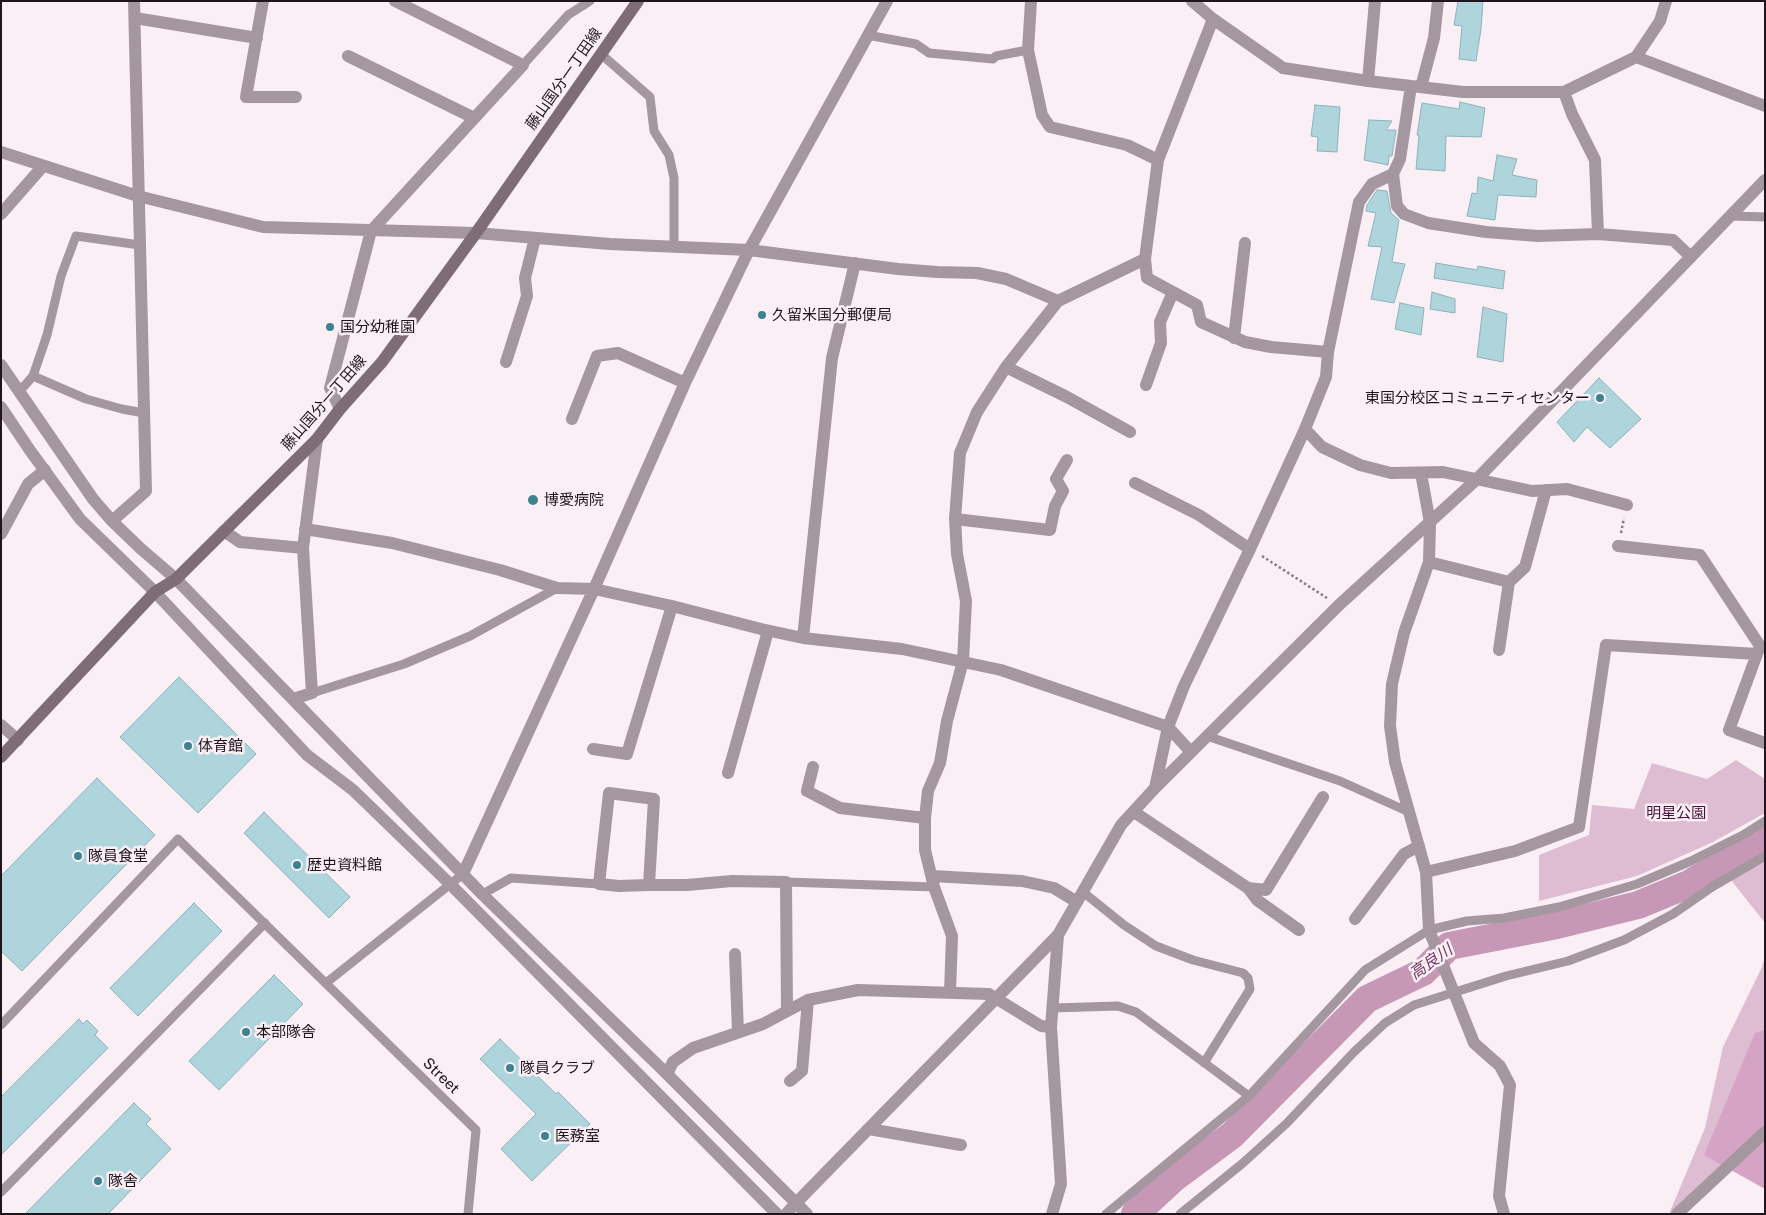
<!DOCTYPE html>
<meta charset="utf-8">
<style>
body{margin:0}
#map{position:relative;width:1766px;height:1215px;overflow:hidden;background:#fbeff6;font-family:"Public Sans",sans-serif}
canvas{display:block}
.frame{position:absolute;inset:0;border:2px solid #1f151c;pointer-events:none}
</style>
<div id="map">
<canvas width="1766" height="1215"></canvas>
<div class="frame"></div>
</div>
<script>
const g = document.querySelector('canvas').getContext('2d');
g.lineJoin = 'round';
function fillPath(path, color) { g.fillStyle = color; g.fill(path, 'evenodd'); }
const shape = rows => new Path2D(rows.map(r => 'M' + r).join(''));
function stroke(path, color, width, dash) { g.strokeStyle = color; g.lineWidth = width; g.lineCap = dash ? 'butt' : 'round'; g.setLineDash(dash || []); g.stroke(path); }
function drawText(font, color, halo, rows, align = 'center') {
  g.font = font + ' "Public Sans","Noto Sans JP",sans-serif'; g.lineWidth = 5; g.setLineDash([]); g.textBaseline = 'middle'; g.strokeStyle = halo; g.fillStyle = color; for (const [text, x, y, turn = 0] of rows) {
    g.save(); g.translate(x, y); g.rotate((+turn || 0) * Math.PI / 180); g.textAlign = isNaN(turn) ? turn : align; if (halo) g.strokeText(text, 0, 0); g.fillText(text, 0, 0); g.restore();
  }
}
fillPath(shape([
 [1736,760,1765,779,1765,813,1713,842,1637,876,1539,901,1539,855,1589,835,1592,805,1634,809,1652,763,1707,779],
 [1765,861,1765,923,1731,880],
 [1765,957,1765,1128,1677,1214,1669,1214,1705,1128,1723,1047,1762,967]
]), '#debcd1');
fillPath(shape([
 [1765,1030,1765,1189,1704,1155,1755,1033]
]), '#d5a4c4');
stroke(shape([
 [1135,1214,1174,1178,1232,1135,1367,999,1423,972,1449,946,1557,925,1638,905,1689,884,1765,838]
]), '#c797b6', 28);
const building = shape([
 [1458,1,1483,1,1481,29,1476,61,1459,59,1462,26,1454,25,1458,1],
 [1460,102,1485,108,1481,137,1446,136,1445,171,1416,169,1419,135,1417,135,1422,103,1459,109,1460,102],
 [1315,105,1340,107,1337,152,1317,151,1318,137,1311,136,1315,105],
 [1369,120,1392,121,1386,130,1396,130,1392,156,1389,156,1388,165,1364,160,1369,120],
 [1497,155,1517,159,1512,175,1537,180,1536,197,1498,195,1495,220,1467,216,1472,193,1477,194,1478,177,1493,181,1497,155],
 [1377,190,1387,191,1391,213,1399,220,1392,262,1405,264,1394,303,1371,299,1382,247,1368,246,1376,213,1366,211,1367,205,1377,190],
 [1436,263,1477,270,1478,266,1505,271,1503,289,1434,278,1436,263],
 [1432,292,1455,299,1455,313,1430,309,1432,292],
 [1400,303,1424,308,1421,335,1395,329,1400,303],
 [1483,307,1507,314,1503,362,1477,357,1483,307],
 [1599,378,1641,419,1610,448,1587,427,1574,442,1557,422,1599,378],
 [179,677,256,754,198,813,120,737,179,677],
 [97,778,155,835,22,971,1,951,1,876,97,778],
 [264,812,350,897,329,918,244,833,264,812],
 [194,903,222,931,138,1016,110,988,194,903],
 [274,975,303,1004,219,1090,189,1061,274,975],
 [79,1019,83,1024,87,1020,98,1031,95,1035,108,1048,1,1155,1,1097,79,1019],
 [500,1039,556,1094,558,1092,590,1124,532,1181,501,1149,536,1114,480,1059,500,1039],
 [134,1103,151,1119,146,1124,171,1149,108,1214,25,1214,134,1103]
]);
fillPath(building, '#afd5dc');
stroke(building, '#8cb2b9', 1);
stroke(shape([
 [1621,533,1624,518],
 [1262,556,1327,598]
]), '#877c83', 2.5, [2.5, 2.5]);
stroke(shape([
 [867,35,916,44,929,53,993,59,996,56,1028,50],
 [601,54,650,97,654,131,669,155,674,178,674,246],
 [523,65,568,15,590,1],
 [1730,216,1765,217],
 [33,376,86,399,122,409,144,413],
 [19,392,33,376,47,335,61,276,76,236,140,245],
 [312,693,404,664,470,636,557,588],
 [1207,736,1340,781,1409,812],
 [786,882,934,887],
 [1083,892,1124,925,1156,946,1193,960,1243,973,1248,978,1250,989,1204,1063],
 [483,895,488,891,511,878,599,884],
 [326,983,463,874],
 [1052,1008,1118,1006,1136,1012,1249,1096],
 [1,1025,178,839,476,1130,468,1214],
 [1,1192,265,923],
 [1106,1214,1249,1096,1365,970,1429,930,1467,921,1504,918,1559,907,1637,884,1691,861,1743,835,1765,821],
 [1180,1214,1243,1163,1287,1123,1354,1052,1385,1023,1414,1005,1506,976,1568,961,1624,940,1673,914,1712,887,1765,856]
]), '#a4979f', 9);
stroke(shape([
 [263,1,246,97,296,97],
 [1031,1,1028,50,1042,115,1050,127,1127,145,1158,160],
 [1192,1,1213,19,1283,68,1368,81,1463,92,1564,92,1636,57,1660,21,1666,1],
 [135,18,257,38],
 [1213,19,1158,160,1145,259,1147,278,1197,305,1201,322,1245,342,1271,347,1328,352],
 [348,56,474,118],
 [1636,57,1765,106],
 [1368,81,1375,1],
 [1411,86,1400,159,1393,174,1397,206,1404,214,1428,223,1486,232,1538,236,1598,234,1673,240,1691,257],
 [1421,87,1434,38,1438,1],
 [1564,92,1572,114,1595,160,1598,234],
 [1,152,138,196,263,227,476,233,610,244,749,250,898,269,937,272,977,273,1006,279,1058,301],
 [1,214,43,166],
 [1234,338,1245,243],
 [506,362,527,296,525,278,535,238],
 [1006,367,1067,397,1130,432],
 [1146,385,1161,343,1160,322,1173,292],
 [340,409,330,388,371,231,523,65,395,1],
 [572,419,597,356,618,353,685,383],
 [1305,429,1322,447,1360,465,1391,473,1443,472,1532,491,1567,489,1627,505],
 [1421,473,1430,523,1429,562,1404,633,1392,684,1390,726,1395,762,1426,872,1429,930,1474,1043,1500,1066,1510,1085,1499,1196,1504,1214],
 [1135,483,1199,515,1250,549],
 [955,519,1050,530,1055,506,1063,491,1056,479,1067,460],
 [305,529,392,543,500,570,557,588,594,589,672,606,761,629,803,638,902,649,1001,670,1168,727,1191,752],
 [224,531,240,542,303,548],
 [1,534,28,484,45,470],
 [1618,546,1700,555,1760,646,1757,654],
 [1429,562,1509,582],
 [803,638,832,358,855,263],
 [1499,650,1509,582,1525,567,1546,490],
 [293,699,312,693,303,548,317,439],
 [1,725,18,740],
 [593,749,627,754,672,606],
 [813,767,807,791,840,808,925,818],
 [728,773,768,631],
 [1155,788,1168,727,1184,686,1250,549,1305,429,1326,377,1328,352,1359,202,1372,184,1393,174],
 [1134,812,1248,888,1257,900,1299,930],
 [1426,872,1515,851,1579,827,1606,645,1757,654,1729,730,1765,743],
 [463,874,594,589,685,383,749,250,887,1],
 [932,876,1022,881,1054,888,1077,902],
 [649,885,654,799,609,793,599,884,619,886,649,885,687,885,732,881,786,882,787,1011],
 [1248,888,1266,890,1323,797],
 [1355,919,1404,854,1419,846],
 [735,954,738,1032],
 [950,992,952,936,934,887,925,850,925,818,928,791,940,763,947,721,963,661,966,601,957,554,955,519,960,453,977,412,1006,367,1058,301,1145,259],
 [1051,1027,1058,935],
 [667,1074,673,1062,693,1048,763,1024,808,1000,858,990,989,994,1041,1026,1051,1027,1061,1184,1052,1214],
 [790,1081,802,1071,808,1000],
 [869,1129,961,1145],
 [786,1214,796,1203],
 [1677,1214,1765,1132]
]), '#a4979f', 12);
stroke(shape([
 [1,365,93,499,112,521,140,548,176,579,483,895,667,1074,807,1214],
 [1,407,29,449,80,519,155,592,307,755,353,790,450,884,777,1214],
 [112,521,146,491,134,1],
 [796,1203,1058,935,1121,825,1155,788,1339,605,1477,479,1765,180]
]), '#a4979f', 12);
stroke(shape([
 [1,757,155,592,176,579,317,439,340,409,382,362,476,233,638,1]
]), '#7e6c77', 12);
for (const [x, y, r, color] of [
 [762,315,5,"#3d828e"],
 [330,327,5,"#3d828e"],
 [1600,398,5,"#3d828e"],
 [533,500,6,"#3d828e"],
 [188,746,5,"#3d828e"],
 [78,856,5,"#3d828e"],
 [297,865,5,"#3d828e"],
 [246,1032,5,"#3d828e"],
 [510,1068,5,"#3d828e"],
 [545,1136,5,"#3d828e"],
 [98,1181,5,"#3d828e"]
]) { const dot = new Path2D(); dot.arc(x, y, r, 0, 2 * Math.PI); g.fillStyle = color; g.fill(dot); stroke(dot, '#fbeff6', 2); }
drawText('15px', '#1f151c', '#fbeff6', [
 ["藤山国分一丁田線",564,79,-55],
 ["藤山国分一丁田線",324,403,-49],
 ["Street",441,1076,44]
]);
drawText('15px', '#1f151c', '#fbeff6', [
 ["久留米国分郵便局",772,315],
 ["国分幼稚園",340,327],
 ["東国分校区コミュニティセンター",1590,398,"right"],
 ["博愛病院",544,500],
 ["体育館",198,746],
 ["隊員食堂",88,856],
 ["歴史資料館",307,865],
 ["本部隊舎",256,1032],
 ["隊員クラブ",520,1068],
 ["医務室",555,1136],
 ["隊舎",108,1181]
], 'left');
drawText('15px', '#480f3a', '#fbeff6', [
 ["明星公園",1676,813]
]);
drawText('italic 16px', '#743863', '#fbeff6', [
 ["高良川",1431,962,-35]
]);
</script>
